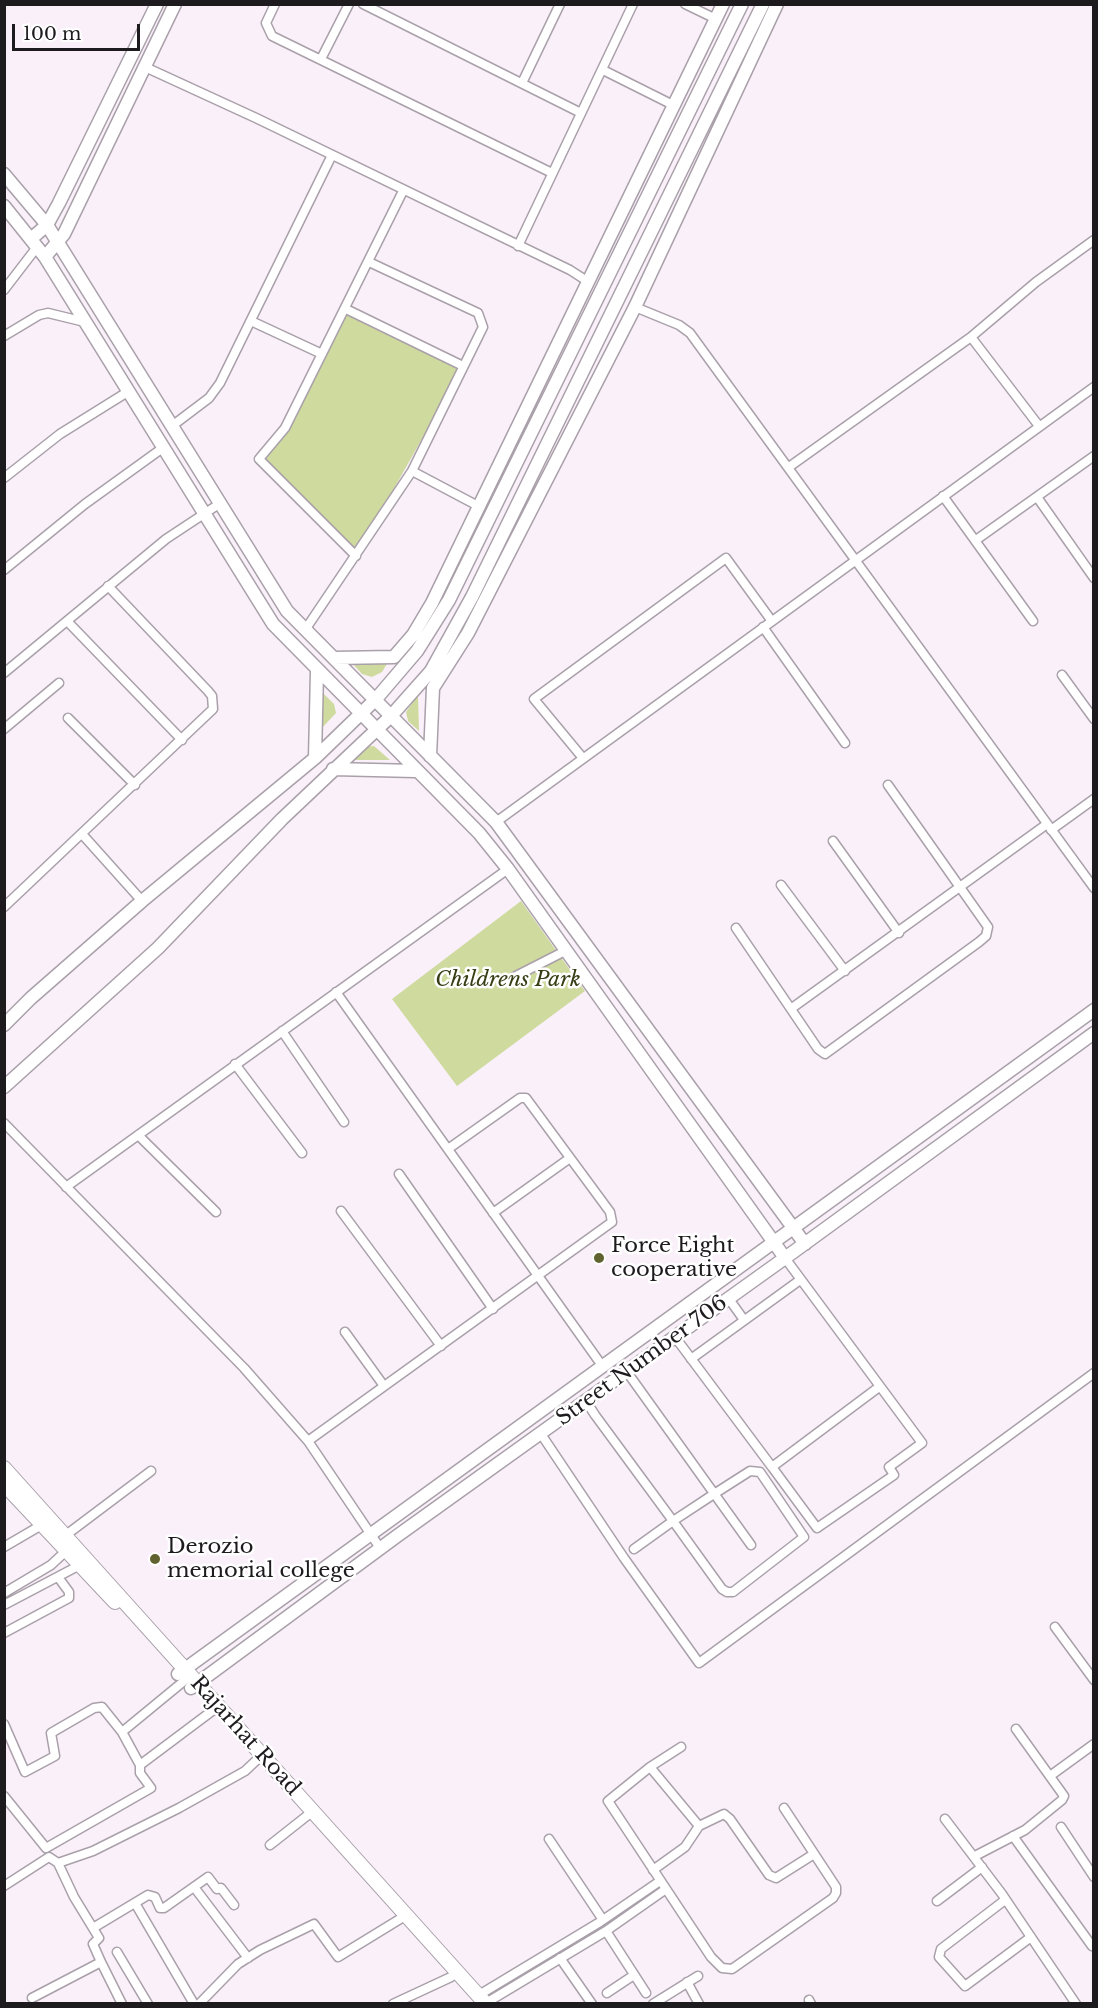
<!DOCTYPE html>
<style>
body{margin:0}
#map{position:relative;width:1098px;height:2008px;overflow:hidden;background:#f9f0fa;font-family:"Libre Baskerville",serif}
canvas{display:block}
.frame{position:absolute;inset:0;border:6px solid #1e1b1e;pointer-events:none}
.scale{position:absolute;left:12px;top:24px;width:128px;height:27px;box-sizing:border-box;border:3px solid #1e1b1e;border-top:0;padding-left:8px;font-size:18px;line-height:21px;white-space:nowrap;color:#1e1b1e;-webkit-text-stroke:4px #fff;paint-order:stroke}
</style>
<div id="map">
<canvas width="1098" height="2008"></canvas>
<div class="frame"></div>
<div class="scale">100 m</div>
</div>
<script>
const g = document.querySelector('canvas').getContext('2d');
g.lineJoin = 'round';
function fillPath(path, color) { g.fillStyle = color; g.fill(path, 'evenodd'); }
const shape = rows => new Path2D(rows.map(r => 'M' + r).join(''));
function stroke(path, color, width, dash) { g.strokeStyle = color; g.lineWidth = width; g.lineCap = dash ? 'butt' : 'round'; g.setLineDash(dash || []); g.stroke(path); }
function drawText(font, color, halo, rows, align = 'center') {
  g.font = font + ' "Libre Baskerville",serif'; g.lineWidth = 5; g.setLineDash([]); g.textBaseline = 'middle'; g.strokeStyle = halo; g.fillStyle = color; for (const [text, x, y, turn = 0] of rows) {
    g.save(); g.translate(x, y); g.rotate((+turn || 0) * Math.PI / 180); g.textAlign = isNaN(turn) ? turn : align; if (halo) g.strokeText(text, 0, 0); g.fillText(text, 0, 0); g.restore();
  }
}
fillPath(shape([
 [346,309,463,366,356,556,259,459,296,418],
 [390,659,382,672,372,677,362,674,352,663],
 [321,691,334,704,336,713,321,729],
 [418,695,419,731,408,721,406,712],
 [374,746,390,760,351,760,365,747],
 [521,901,585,991,457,1086,392,999]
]), '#cfda9e');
const street = shape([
 [275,4,266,23,272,36,552,173],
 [363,4,581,113],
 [685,4,716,19],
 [321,59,349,4],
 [145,67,256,118,570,270,587,281],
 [603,70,675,106],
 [522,83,560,4],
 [518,246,633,4],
 [4,290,37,247],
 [635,307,679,325,690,333,1094,888],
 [346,309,463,366],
 [251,321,322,354],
 [4,336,39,315,48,313,85,322],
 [971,337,1039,426],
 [172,426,209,398,220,383,332,155],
 [789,467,971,337,1036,282,1094,240],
 [412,471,480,507],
 [4,478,60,434,129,391],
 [943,496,1033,621],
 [1037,497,1094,578],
 [976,540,1094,456],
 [356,556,259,459,285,428,403,191],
 [4,570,85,504,164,447],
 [67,621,182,740],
 [763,627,845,743],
 [305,630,412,471,483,327,478,313,369,262],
 [4,673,166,539,219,504],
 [1062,675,1094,719],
 [68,718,135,785],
 [4,729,59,683],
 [582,757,534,699,726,558,771,620],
 [496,822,1094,387],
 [1051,830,1094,799],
 [82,834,142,901],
 [833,841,899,933],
 [781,885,845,971],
 [4,907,213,709,212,696,208,691,108,586],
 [736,928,818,1049,825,1054,979,942,986,936,988,927,888,785],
 [514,977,567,950],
 [336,992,603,1367],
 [792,1008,1047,824],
 [282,1031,344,1122],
 [235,1064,302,1153],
 [4,1123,244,1368,308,1441,380,1548],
 [138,1135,216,1212],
 [399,1174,493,1309],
 [66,1187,508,869],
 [341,1211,441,1346],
 [493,1213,570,1158],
 [785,1258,922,1443,889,1467,894,1475,817,1528,772,1467,879,1387],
 [729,1299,744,1320],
 [345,1332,384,1386],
 [675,1337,772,1467],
 [691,1359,800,1280],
 [627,1372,751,1545],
 [586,1401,595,1415,673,1521,722,1589,727,1592,733,1592,804,1537,760,1472,750,1471,714,1494,673,1521,634,1549],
 [541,1434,624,1558,699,1663,1094,1373],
 [308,1441,612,1222,610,1212,526,1098,520,1098,448,1149],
 [66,1535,151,1471],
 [4,1547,45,1523],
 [4,1593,51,1565,67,1550],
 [4,1605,80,1565],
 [1055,1627,1094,1680],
 [4,1633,69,1598,69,1592,58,1577],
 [4,1724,25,1772,55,1756,51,1733,94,1708,102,1707,122,1732,140,1765],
 [122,1732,184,1681],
 [681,1747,650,1767,699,1826],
 [650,1767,608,1801,711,1957,722,1968,732,1969,833,1898,836,1893,836,1887,784,1808],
 [1050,1776,1094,1744],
 [4,1796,46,1848,151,1788,140,1773,140,1765,212,1711],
 [945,1819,1002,1894,1076,2004],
 [1061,1827,1094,1877],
 [1013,1836,1092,1946],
 [549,1839,603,1920],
 [270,1845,308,1815],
 [975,1856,1025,1830,1062,1800,1064,1796,1016,1729],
 [58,1863,93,1851,179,1808,245,1771,262,1755],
 [653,1870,685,1847,699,1826,724,1814,730,1819,769,1875,776,1878,814,1854],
 [4,1886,49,1857,58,1863,74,1897,99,1938,93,1944,101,1962],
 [194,1887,248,1958],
 [1005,1900,941,1949,939,1957,965,1986,1031,1937],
 [937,1901,982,1867],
 [135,1903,194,2004],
 [93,1928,148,1895,155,1897,160,1908,164,1908,208,1877,217,1889,221,1888,234,1905],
 [606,1931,646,1993],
 [117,1952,148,2004],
 [560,1958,592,2004],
 [687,1982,699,2004],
 [607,1993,634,1975],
 [479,1995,600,1922,660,1881],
 [32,1998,101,1962,122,2004],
 [809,2000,811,2004],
 [486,2003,606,1931,666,1889],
 [199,2004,238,1964,260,1950,314,1924,338,1957,400,1919],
 [393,2004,451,1977],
 [653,2004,698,1976]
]);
const secondary = shape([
 [4,174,47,225,287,611,496,822,805,1244],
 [4,206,45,257,273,624,479,833,508,869,785,1258],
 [32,238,47,225,59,203,157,4],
 [45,257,64,234,175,4],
 [334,658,394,657,413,635,432,603,723,4],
 [430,756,433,688,468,633,635,307,777,4],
 [315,758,317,671],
 [333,769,415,771],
 [4,1025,31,998,142,901,315,758,376,699,417,651,449,600,742,4],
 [4,1087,158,948,282,819,391,716,431,671,472,597,763,4],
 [178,1674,1094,1010],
 [191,1688,397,1536,785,1258,1094,1033]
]);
const primary = shape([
 [4,1468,486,2004],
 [4,1484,115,1602]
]);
stroke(street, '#a9a0a9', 11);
stroke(secondary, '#a9a0a9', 15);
stroke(primary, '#a9a0a9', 16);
stroke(street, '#fff', 8);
stroke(secondary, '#fff', 12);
stroke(primary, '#fff', 14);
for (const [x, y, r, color] of [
 [599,1258,6,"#60622f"],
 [155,1559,6,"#60622f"]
]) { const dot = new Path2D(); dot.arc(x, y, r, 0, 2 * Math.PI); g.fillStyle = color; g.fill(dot); stroke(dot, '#fff', 2); }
drawText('italic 21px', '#373d14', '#fff', [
 ["Childrens Park",508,980]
]);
drawText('21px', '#1e1b1e', '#fff', [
 ["Force Eight",611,1246],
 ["cooperative",611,1270],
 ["Derozio",167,1547],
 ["memorial college",167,1571]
], 'left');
drawText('21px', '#1e1b1e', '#fff', [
 ["Street Number 706",642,1361,-36],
 ["Rajarhat Road",245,1736,48]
]);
</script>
